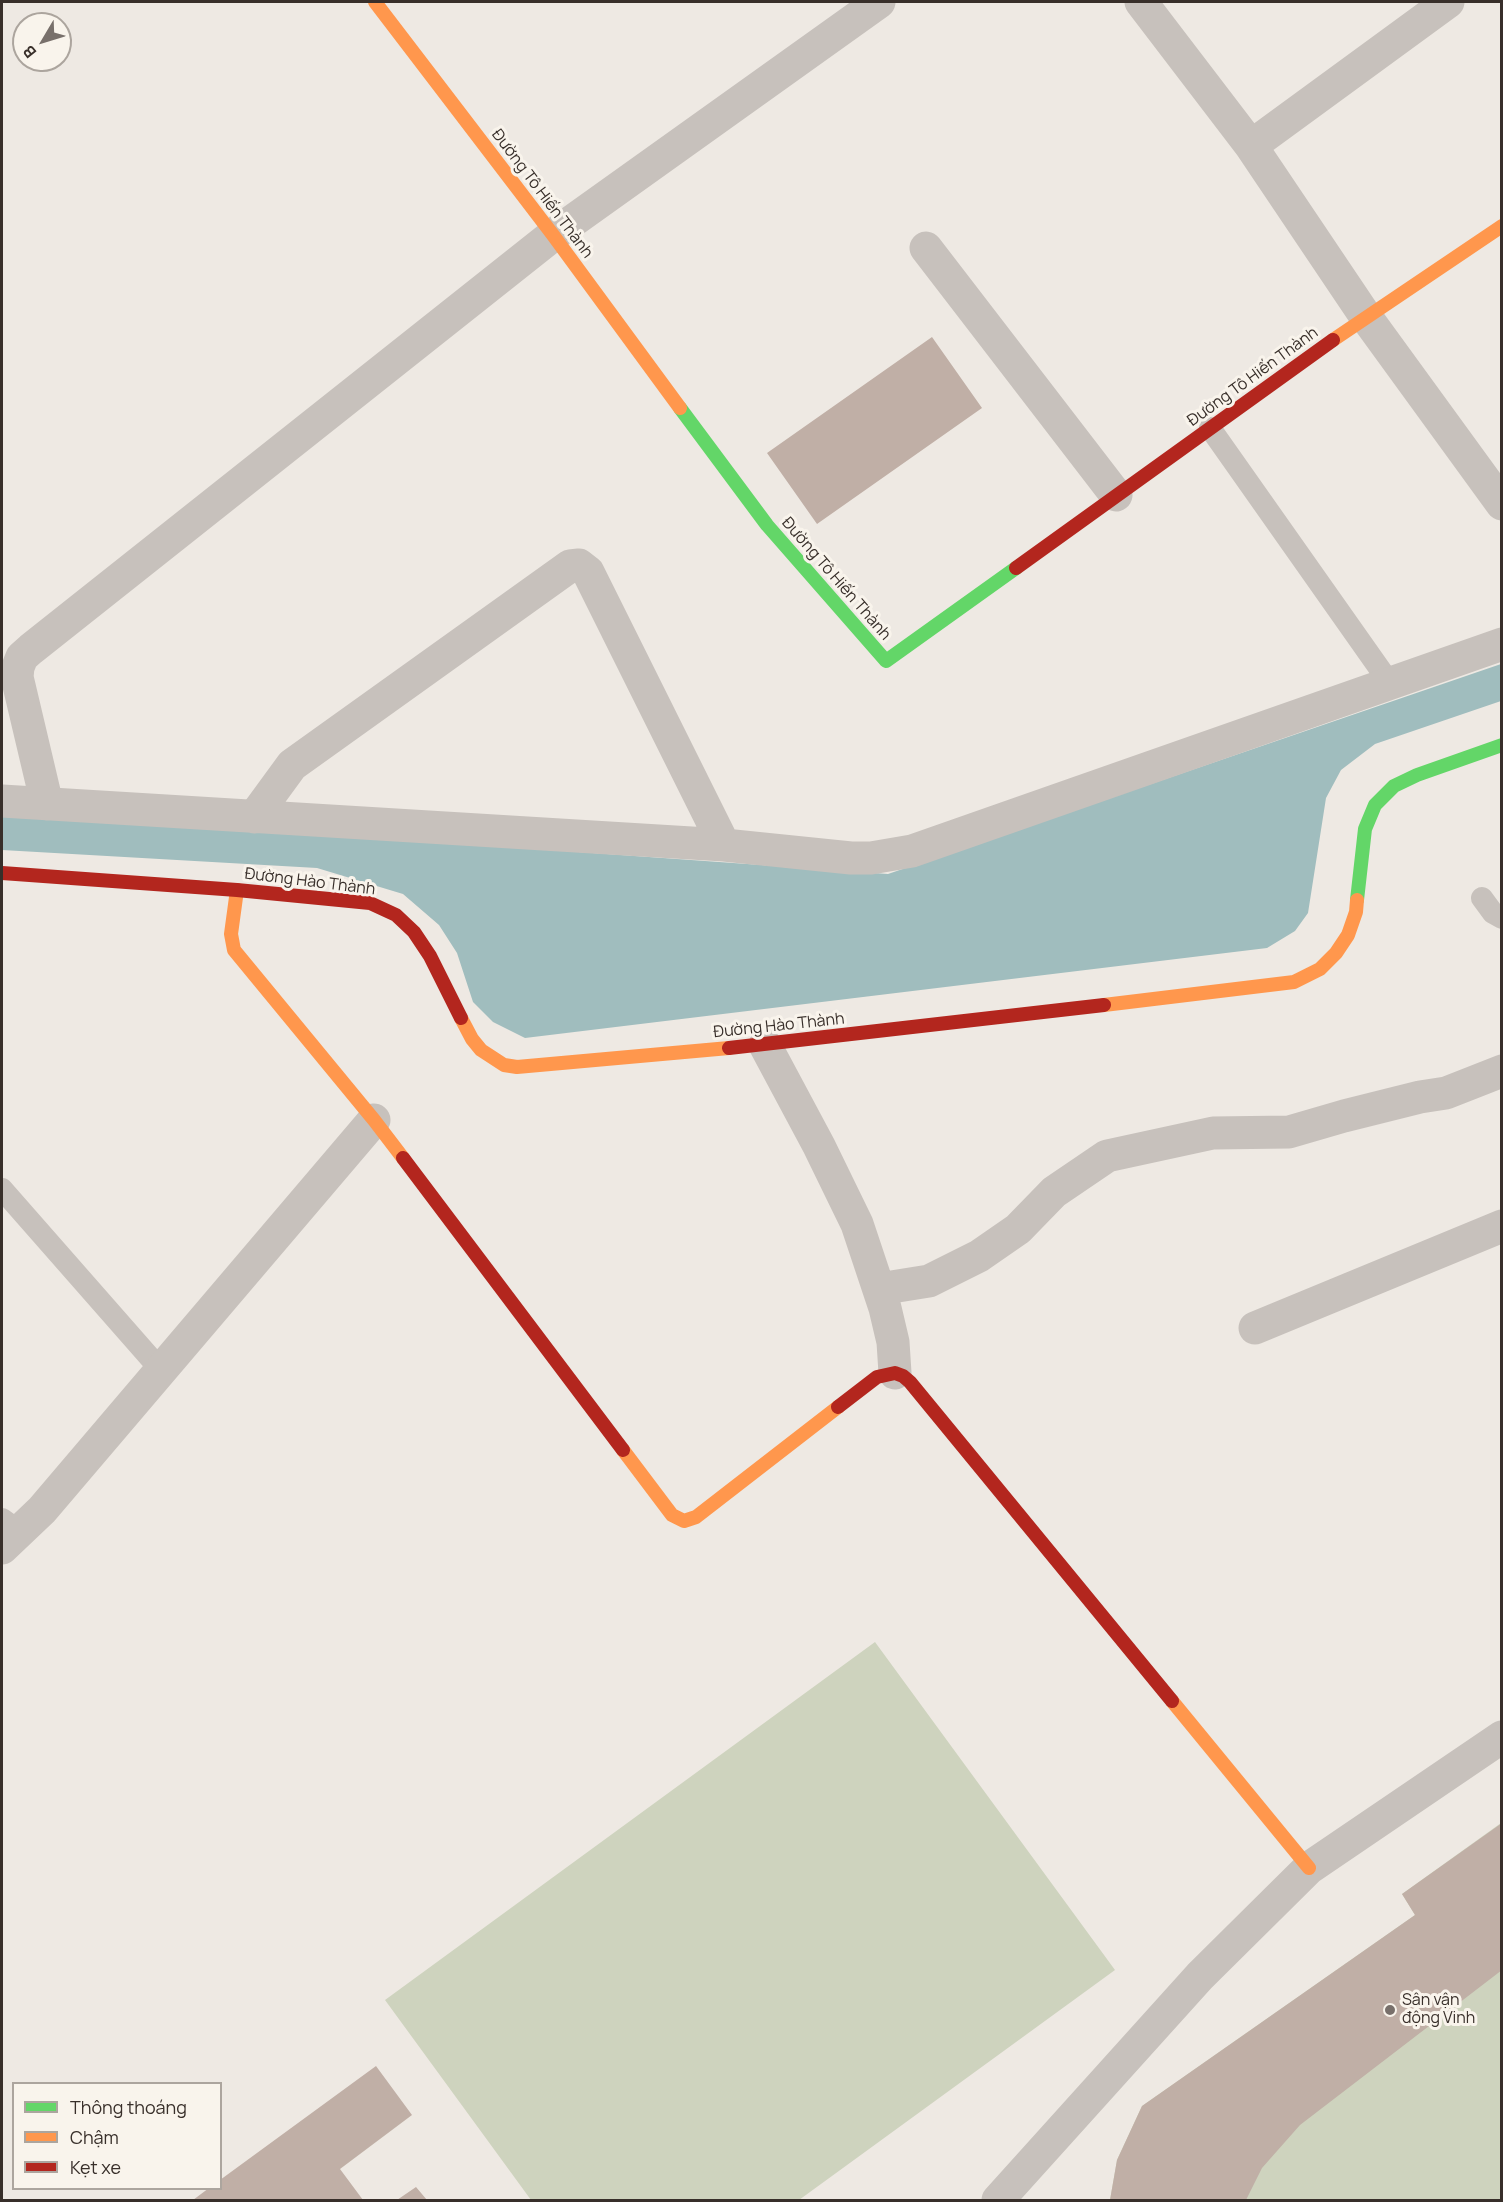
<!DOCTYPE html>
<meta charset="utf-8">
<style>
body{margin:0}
#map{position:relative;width:1503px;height:2202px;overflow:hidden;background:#eee9e3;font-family:Manrope,sans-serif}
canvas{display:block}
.frame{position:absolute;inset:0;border:3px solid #382f2a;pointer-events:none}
.legend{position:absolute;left:12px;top:2082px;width:210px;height:108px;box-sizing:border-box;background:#f9f4ec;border:2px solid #aca59e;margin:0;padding:8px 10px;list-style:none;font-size:18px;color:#382f2a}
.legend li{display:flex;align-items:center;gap:12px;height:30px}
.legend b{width:30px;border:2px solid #aca59e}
.north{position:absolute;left:12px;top:12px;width:60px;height:60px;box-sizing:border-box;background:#f9f4ec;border:2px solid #aca59e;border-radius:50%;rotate:232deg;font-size:16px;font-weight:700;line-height:24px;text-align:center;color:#382f2a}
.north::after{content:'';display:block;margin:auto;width:21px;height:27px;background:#78706b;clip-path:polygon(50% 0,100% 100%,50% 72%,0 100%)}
</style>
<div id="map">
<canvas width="1503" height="2202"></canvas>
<div class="frame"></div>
<ul class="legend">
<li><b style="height:8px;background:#63d668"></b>Thông thoáng</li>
<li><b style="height:8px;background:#ff974d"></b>Chậm</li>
<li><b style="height:8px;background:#b3261e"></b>Kẹt xe</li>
</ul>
<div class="north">B</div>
</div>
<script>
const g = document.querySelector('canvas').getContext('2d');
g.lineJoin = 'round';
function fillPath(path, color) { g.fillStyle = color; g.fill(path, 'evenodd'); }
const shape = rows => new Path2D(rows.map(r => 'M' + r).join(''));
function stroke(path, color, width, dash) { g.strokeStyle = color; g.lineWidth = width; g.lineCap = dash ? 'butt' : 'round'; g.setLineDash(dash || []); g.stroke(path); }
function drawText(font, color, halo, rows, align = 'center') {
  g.font = font + ' Manrope,sans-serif'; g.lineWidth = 6; g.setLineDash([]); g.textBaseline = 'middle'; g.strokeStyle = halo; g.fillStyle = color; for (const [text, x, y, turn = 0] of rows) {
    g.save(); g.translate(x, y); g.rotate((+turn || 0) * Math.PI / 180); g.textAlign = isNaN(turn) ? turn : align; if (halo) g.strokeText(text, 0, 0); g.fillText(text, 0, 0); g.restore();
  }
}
fillPath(shape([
 [875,1642,1115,1970,799,2200,531,2200,385,2000],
 [1501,1823,1501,2200,1110,2200,1117,2160,1142,2106,1415,1915,1402,1894]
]), '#ced3be');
fillPath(shape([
 [1501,664,1501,701,1375,744,1341,770,1326,798,1308,913,1295,931,1267,948,525,1038,493,1022,473,1002,457,953,439,925,403,894,317,868,2,850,2,811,888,874]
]), '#a0bdbe');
fillPath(shape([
 [932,337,982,408,817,524,767,453],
 [1502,1823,1502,1970,1300,2125,1262,2168,1246,2200,1110,2200,1117,2160,1142,2106,1415,1915,1402,1894],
 [376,2066,412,2115,340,2169,363,2200,193,2200,209,2188,220,2188,220,2180],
 [416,2187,427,2200,397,2200]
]), '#c0afa6');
stroke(shape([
 [1210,428,1389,682],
 [1482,898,1493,913,1502,918],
 [2,1189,160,1369],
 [2,1519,20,1532]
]), '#c7c1bc', 22);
stroke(shape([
 [1141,2,1251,146,1366,317,1502,504],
 [1251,146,1448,2],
 [926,248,1116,495],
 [2,801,724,845,851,858,871,858,912,851,1502,644],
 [47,804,17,677,18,667,22,657,31,649,553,235,879,2],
 [254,817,292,765,570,566,579,565,588,572,724,845],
 [765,1045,819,1146,857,1224,885,1308,893,1342,895,1373],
 [879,1289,929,1281,979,1256,1018,1229,1054,1192,1107,1156,1213,1133,1289,1132,1344,1116,1420,1097,1446,1093,1502,1071],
 [1255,1328,1502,1226],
 [2,1548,42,1510,374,1120],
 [998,2200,1200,1976,1309,1868,1502,1737]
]), '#c7c1bc', 33);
stroke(shape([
 [680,408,767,525,886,661,1016,568],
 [1357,900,1365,829,1375,805,1394,786,1417,775,1502,745]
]), '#63d668', 14);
stroke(shape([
 [375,2,553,235,680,408],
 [1333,340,1502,226],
 [237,890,231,934,234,950,374,1120,403,1158],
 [1104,1005,1294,982,1320,969,1336,953,1348,935,1356,912,1357,900],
 [461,1018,472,1039,481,1050,504,1065,517,1067,729,1048],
 [623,1450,672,1515,684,1521,696,1517,838,1407],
 [1172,1701,1309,1868]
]), '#ff974d', 14);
stroke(shape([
 [1016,568,1333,340],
 [2,873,237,890,370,903,396,915,414,932,430,956,461,1018],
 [729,1048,1104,1005],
 [403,1158,623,1450],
 [838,1407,877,1377,895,1373,903,1376,910,1382,1172,1701]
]), '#b3261e', 14);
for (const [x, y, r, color] of [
 [1390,2010,6,"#78706b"]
]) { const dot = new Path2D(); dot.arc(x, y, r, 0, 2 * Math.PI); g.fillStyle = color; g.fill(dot); stroke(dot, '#f9f4ec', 2); }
drawText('16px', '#382f2a', '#f9f4ec', [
 ["Đường Tô Hiến Thành",542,194,53],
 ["Đường Tô Hiến Thành",1253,377,-36],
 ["Đường Tô Hiến Thành",836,579,49],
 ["Đường Hào Thành",310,882,7],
 ["Đường Hào Thành",779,1026,-6]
]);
drawText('16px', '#382f2a', '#f9f4ec', [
 ["Sân vận",1402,2001],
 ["động Vinh",1402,2019]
], 'left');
</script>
